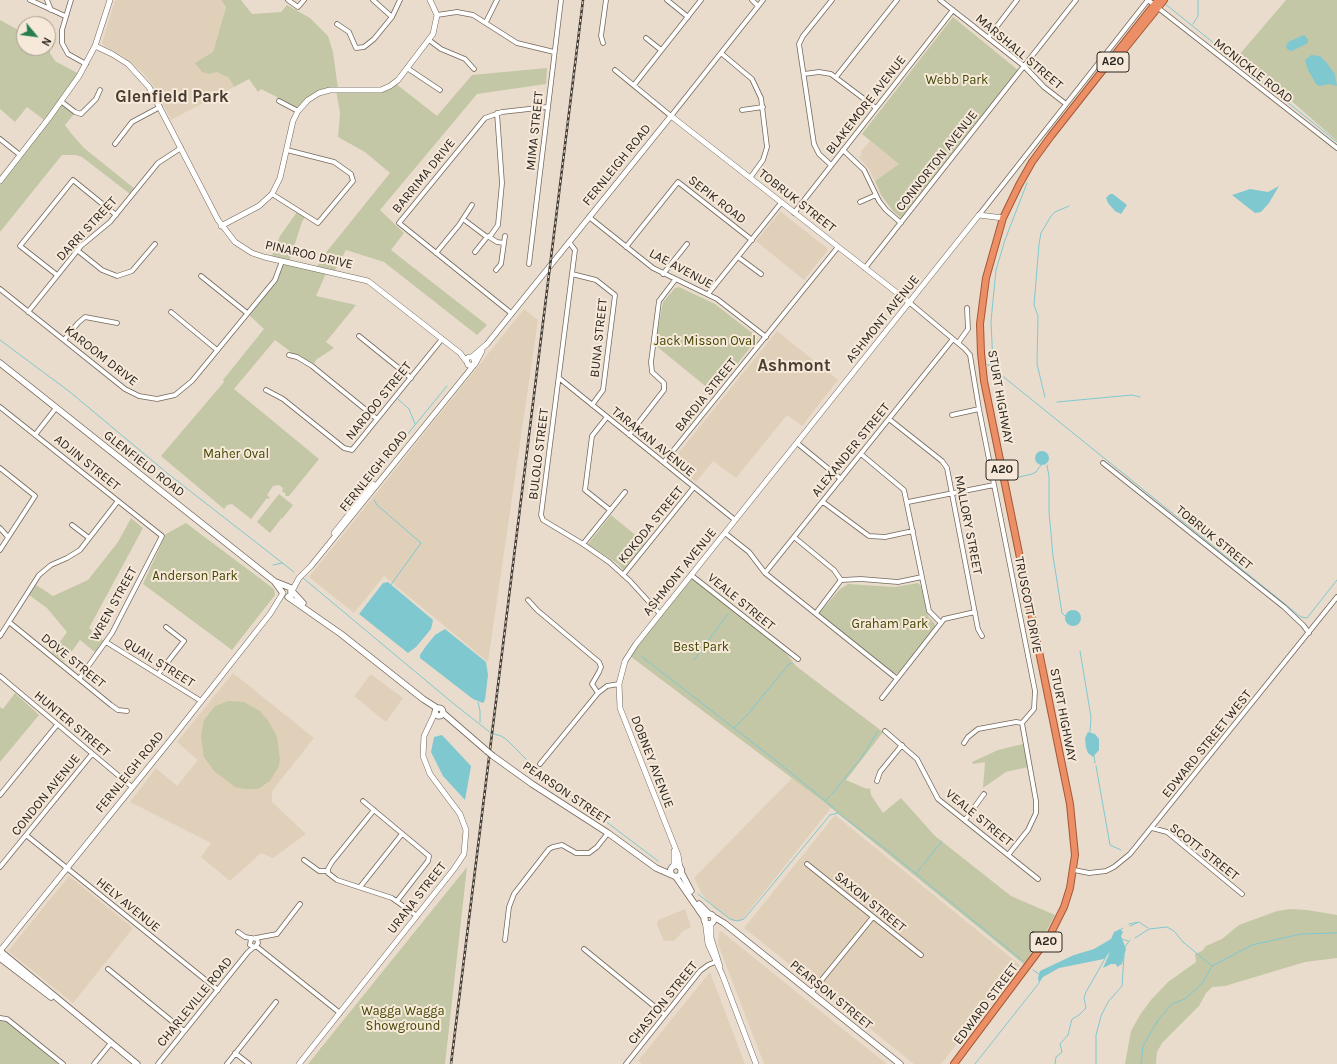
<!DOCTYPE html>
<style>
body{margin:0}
#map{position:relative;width:1337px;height:1064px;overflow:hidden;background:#e9dccc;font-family:Karla,sans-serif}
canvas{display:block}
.north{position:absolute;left:16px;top:16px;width:40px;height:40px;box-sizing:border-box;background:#f6e9d9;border:1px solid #a59b8f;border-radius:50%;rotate:119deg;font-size:11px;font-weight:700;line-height:16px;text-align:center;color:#2b2621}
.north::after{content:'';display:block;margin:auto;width:14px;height:18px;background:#287e51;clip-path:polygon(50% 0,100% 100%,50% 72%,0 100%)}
</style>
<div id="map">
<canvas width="1337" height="1064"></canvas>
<div class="north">N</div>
</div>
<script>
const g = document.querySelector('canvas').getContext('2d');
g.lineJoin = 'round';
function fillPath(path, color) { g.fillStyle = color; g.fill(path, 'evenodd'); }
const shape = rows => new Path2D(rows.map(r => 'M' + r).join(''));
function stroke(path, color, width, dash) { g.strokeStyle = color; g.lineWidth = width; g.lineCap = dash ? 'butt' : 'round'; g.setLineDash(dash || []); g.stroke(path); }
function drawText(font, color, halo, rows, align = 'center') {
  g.font = font + ' Karla,sans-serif'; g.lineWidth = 4; g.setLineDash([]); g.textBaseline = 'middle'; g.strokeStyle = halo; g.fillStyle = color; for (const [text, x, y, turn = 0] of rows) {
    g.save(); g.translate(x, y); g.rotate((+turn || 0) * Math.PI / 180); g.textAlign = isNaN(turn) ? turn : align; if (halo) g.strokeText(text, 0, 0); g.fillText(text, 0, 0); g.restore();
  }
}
fillPath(shape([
 [115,0,221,0,226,7,213,52,209,74,217,72,229,78,234,87,171,120,152,84,144,74,123,56,104,46,102,43],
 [870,141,900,164,875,181,869,169,859,157,862,155,861,151],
 [781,212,827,248,827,251,804,280,756,241,779,213],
 [524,309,538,320,488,662,384,576,354,613,309,577],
 [777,331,838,380,802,426,787,415,736,478,713,461,696,482,673,464,672,461],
 [233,673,314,738,272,791,272,802,306,834,273,858,261,853,230,881,201,857,211,843,130,802,156,768,177,786,198,760,177,742],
 [371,674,403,698,386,722,354,696],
 [792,778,831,808,741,921,732,921,714,908,702,894,694,878],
 [835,815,1020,965,941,1064,914,1064,744,928],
 [69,876,133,928,73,1003,8,951],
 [685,909,691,927,683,931,674,941,664,941,657,925,658,920],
 [721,931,805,999,887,1064,764,1064,718,944,719,934],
 [710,972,745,1064,642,1064,638,1061]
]), '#e0d0ba');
fillPath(shape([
 [221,0,241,0,252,14,281,12,287,5,310,18,328,36,333,52,338,89,324,91,298,110,279,101,277,97,261,89,258,92,249,79,234,87,229,78,217,72,209,74,202,72,195,63,213,52,226,7],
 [1286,0,1337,0,1337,141,1239,55],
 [953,17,1018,70,901,218,893,211,881,195,875,181,899,164,862,134],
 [0,20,24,33,24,48,48,48,48,44,50,45,50,53,55,61,79,74,69,90,44,120,27,107,15,122,0,109],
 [547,68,546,84,477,94,380,210,404,233,391,250,487,325,477,335,384,262,346,250,334,272,327,271,316,296,356,305,326,342,334,348,317,359,312,366,289,355,291,352,275,340,234,389,319,459,289,496,285,496,286,494,282,491,283,488,279,485,273,486,267,495,270,498,269,499,267,498,251,519,232,504,227,505,224,509,161,456,224,382,223,380,264,329,247,313,275,280,282,261,271,258,280,236,297,212,305,217,302,222,289,262,316,268,324,255,390,173,365,152,338,137,340,113,336,90,368,91,395,83,437,116,472,75],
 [62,103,75,113,65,125,70,132,84,148,135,189,130,194,82,157,75,155,62,155,0,232,0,185],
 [679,287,715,304,756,336,757,339,714,393,655,345,663,302,675,288],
 [279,494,293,505,282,519,279,517,281,519,270,533,257,522],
 [611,515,645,543,624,571,618,564,588,544],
 [131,518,143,528,89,628,104,641,96,653,80,640,64,662,52,653,67,632,47,608,29,595,36,585,53,596,88,580,118,542],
 [186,523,274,589,275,595,232,650,143,584,166,534],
 [691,576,786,653,796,666,883,732,846,780,867,789,870,788,871,795,883,813,901,798,935,836,1011,896,1055,915,1041,941,1025,965,825,803,630,656],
 [918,583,921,586,928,616,935,624,935,628,898,673,893,674,820,615,820,612,840,589,848,584,895,587],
 [15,693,39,715,0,762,0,707,3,709],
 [228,701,244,702,260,711,269,722,277,737,280,759,279,766,270,781,258,789,244,789,235,787,214,771,204,757,201,736,204,720,215,706],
 [1023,744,1028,767,1006,772,983,788,985,762,973,764,972,762,998,750],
 [467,867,445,1064,308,1064],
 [1290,909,1307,910,1337,915,1337,958,1305,962,1225,986,1212,987,1206,993,1199,1006,1162,1043,1157,1052,1156,1064,1125,1064,1131,1031,1140,1015,1150,1001,1168,982,1196,962,1195,954,1202,951,1206,946,1222,939,1239,925,1277,911],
 [4,1017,63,1064,0,1064,0,1018]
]), '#c3c7a6');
fillPath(shape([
 [1304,35,1308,39,1308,43,1292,51,1288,50,1286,47,1288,42],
 [1311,55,1320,56,1326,62,1335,74,1337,86,1330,84,1319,86,1316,84,1308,70,1305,60],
 [1279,186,1269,203,1261,212,1255,213,1232,195,1250,189,1268,192],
 [1110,194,1113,194,1127,205,1121,214,1115,211,1108,203,1106,198],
 '1035 458a7 7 0 1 1 14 0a7 7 0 1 1-14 0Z',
 [388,582,433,620,431,629,416,647,408,653,359,614,383,583],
 '1065 618a8 8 0 1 1 16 0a8 8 0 1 1-16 0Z',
 [445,629,486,662,488,675,485,700,483,703,473,699,420,658,420,655,426,646,435,635],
 [1088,732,1095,734,1099,739,1099,750,1093,757,1088,753,1086,748,1085,738],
 [442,735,471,766,465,800,443,776,431,752,434,737],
 [1120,929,1123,932,1121,936,1126,949,1122,964,1117,967,1116,964,1111,964,1103,968,1110,952,1104,959,1059,968,1043,977,1039,983,1038,978,1040,971,1074,955,1094,949,1111,939,1114,932]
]), '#7fc8d0');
stroke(shape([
 [1164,3,1337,142],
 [1193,24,1198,16,1198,0],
 [1027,183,1005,240,996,270,991,321,993,365,995,370,1301,617,1307,618,1337,580],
 [0,340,70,392,167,473,294,572],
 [987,365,992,365],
 [1045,397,1037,364,1038,316,1034,305,1039,244,1041,233,1051,216,1055,212,1069,206],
 [398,399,409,409,415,424],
 [1057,402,1132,395,1140,397],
 [1047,465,1049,477,1049,512,1053,556,1062,613,1065,616],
 [1011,479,1032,474,1036,472,1041,465],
 [369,481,447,386],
 [366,482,369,481,369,485],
 [374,500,377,505,421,543,390,586],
 [273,565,282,563],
 [303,578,454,704,491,733,501,736,506,739,532,765],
 [1080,651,1091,717,1090,732],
 [641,656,775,760,816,793,838,812],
 [694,660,728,614],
 [478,702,480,711,480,722],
 [734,728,748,714,789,664,792,663],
 [1094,756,1095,763],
 [1096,766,1110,845,1121,850],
 [539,771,658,861],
 [832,794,861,758,878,731],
 [825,801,830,796],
 [923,865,942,841],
 [917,873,921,867],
 [698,894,730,919,737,921,744,919,830,815,838,813,887,850,1023,961],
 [1129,924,1139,922,1148,928],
 [1130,926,1137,923],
 [1120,930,1123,928],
 [1135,938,1149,929,1167,927,1174,931,1183,942,1212,966],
 [1121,939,1128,941],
 [1125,947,1130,940],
 [1033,970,1039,974],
 [975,1064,1039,983],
 [1055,1064,1056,1057,1062,1052,1060,1044,1068,1035,1072,1019,1079,1015,1086,1008,1084,998,1086,992,1106,957],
 [1096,1064,1096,1035,1101,1016,1108,1002,1122,986,1124,956],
 [1141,1064,1143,1046,1158,1020,1172,1004,1185,999,1202,984,1212,966,1252,945,1301,934,1337,933]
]), '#7fc8d0', 1);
const minor = shape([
 [30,0,65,16],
 [47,0,51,10],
 [71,0,62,30,62,43,68,54,86,64],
 [288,0,298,7,304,0],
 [373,0,392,17],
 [667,0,688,17],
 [752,0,758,6],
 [940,0,1024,66,1044,87,1066,104],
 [437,15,457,12,473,15,517,43,554,52],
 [486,22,497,0],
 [337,24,349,32,356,48,364,47,374,39,392,17,400,0],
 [646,38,661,50],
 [988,38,1017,0],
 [429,40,441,49,465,59,474,69],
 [603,43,601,36,606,0],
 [721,53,752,79,761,98,767,147,763,160,750,178],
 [407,68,440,90],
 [615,70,671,116,763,0],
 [804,74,819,72,831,74,876,108],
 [836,77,897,0],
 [634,85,701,0],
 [279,101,298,111],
 [62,102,75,112,81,114,96,99,100,90],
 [742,110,763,107],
 [0,139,20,155],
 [115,144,132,122,160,107],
 [843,150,864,170,879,201,886,210,901,223],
 [831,165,819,154,814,144,799,44,803,36,832,0],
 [272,194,318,223,353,181,351,174,334,162,287,150],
 [860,202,876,195],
 [794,213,953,10],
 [979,215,1148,0,1337,148],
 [589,217,653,268,717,299,766,337],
 [463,219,487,237,491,235,498,225,502,183,497,113],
 [489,237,497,242,504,243],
 [569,242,575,250,541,515,543,520,583,544,609,562,630,581,660,614],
 [626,247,678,182,752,240],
 [77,250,102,270,117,276,132,271,155,244],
 [475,252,487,237],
 [436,253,459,225,472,205],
 [738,257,761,274],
 [529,264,561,0],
 [865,268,1076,0],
 [496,270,501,264,505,236],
 [572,274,596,280,615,295,603,390,592,405],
 [663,274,687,244],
 [57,275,20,246,73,180,116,215],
 [201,276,247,313],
 [0,289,125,389,139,396,157,399,175,395,192,381,275,280,282,261],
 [708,294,781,203],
 [910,303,965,349,970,355,979,409,1035,691,1034,709,1022,723],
 [28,312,81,246,110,222,158,163,181,148],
 [171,312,217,350],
 [511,313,399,223,485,118,502,112,547,107],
 [359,336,411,378],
 [64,340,78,323,85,317,117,323],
 [958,343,968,329,967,308],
 [289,355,297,357,312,366,377,419],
 [559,378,735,520],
 [266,390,283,399,344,448,352,450,442,339],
 [0,407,162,536,112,633,79,679],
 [952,415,979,409],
 [607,417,592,436,585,490,610,510],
 [889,419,942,461,947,468,978,629,982,636],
 [35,435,56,408],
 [629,435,664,390,664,383,652,372,651,362,659,301,675,280],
 [797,443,841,479],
 [861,454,904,490,929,611,941,623],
 [664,462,838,247],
 [1103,463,1284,607,1303,625,1309,633],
 [0,468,35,496,0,550],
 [823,502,869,536,885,537,913,531],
 [908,502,994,485],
 [72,525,89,538],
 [0,528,8,537],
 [725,533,749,552,765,573,896,678],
 [794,537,834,570,841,580],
 [583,544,625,492],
 [765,573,953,339],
 [623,575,694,487],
 [691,575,798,659],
 [841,580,861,579,898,582,922,577],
 [528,600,537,610,599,662,601,667,599,672,592,684,598,693],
 [816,613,841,580],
 [9,622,111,705,118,710,127,711],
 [0,636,39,575,51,565,67,558,80,550,118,501],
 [106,642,201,701],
 [159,673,184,641,166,627],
 [0,676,132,787],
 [882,698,944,619,975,612],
 [885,731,917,759,938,799,1038,879],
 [964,743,968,737,978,729,1016,722,1022,723],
 [540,764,598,693,607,686,619,684],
 [877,781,880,772,902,745],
 [0,795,57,725],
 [363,801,429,856,428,861,397,901],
 [374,810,332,862,328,869,328,873,337,880,392,898,417,916],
 [965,820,984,794],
 [1152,828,1167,832,1242,894],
 [26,835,218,990],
 [1008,855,1028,830,1036,813,1036,801,1022,723],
 [304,860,319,871,328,871],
 [807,864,921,955],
 [0,867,92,754],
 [1074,870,1089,873,1106,871,1114,867,1130,854,1337,597],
 [360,887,402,834],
 [238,932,245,937,257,939,258,943,255,947,250,945,251,939],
 [256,938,277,934,300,904],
 [505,940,509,907,514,894,549,849,553,847,562,845,576,853,589,853,597,847,608,833],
 [256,946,340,1013],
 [584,949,665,1015],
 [108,969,184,1031],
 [811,993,873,917],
 [0,1018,7,1019,63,1064],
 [235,1053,249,1064],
 [94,1064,111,1043],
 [158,1064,248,952,254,947],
 [227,1064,276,1002],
 [626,1064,700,971,708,965,718,961]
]);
const tertiary = shape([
 [95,46,112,54,128,64,149,87,218,220,235,242,252,253,264,257,368,281,460,353,466,361],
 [0,181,49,118,79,76,95,46,110,0],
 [221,226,259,206,272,194,280,178,293,121,298,111,308,100,319,93,330,90,381,90,390,86,398,80,433,34,437,15,430,0],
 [472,357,487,344,671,116,910,303],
 [475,363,473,357,469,357,466,359,468,365,474,365,475,364,482,351],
 [334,533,373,484],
 [292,591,299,578,311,566,474,365],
 [674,866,674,851],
 [680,868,678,855,620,708,619,684,625,661,636,644,979,215,1003,218],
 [705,920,708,944,722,974,756,1064],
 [711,924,711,938,720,967],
 [0,951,173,737,270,614,283,593],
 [299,1064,454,869,464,854,466,830,460,814,430,774,423,756,424,736,435,713]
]);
const secondary = shape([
 [0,363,274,581,282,592],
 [276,582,291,588,291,595],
 [292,591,303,603],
 [288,597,341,634,423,699,437,708],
 '435 712a4 4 0 1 1 8 0a4 4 0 1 1-8 0Z',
 [443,713,487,751],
 [493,756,532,784,608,833,656,868,672,875],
 '670.5 871a5.5 5.5 0 1 1 11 0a5.5 5.5 0 1 1-11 0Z',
 [681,872,691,891],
 [676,877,705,919],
 [699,904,709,914],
 '704 919a5 5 0 1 1 10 0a5 5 0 1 1-10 0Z',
 [714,917,724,923,900,1064],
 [0,951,137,1064],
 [0,958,51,997]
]);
const trunk = shape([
 [1114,62,1164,0],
 [954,1064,1049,937,1064,907,1070,888,1075,855,1070,804,984,381,981,353,980,324,986,278,1003,218,1019,185,1032,162,1051,136,1158,0]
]);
stroke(minor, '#74685b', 5.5);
stroke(tertiary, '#74685b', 6);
stroke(secondary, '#74685b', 7);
stroke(trunk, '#a55834', 8);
stroke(minor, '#fff', 4);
stroke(tertiary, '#fff', 5);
stroke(secondary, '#fff', 5.5);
stroke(trunk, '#ec8f66', 6);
const rail = shape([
 [451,1064,583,0]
]);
stroke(rail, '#413b35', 2.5);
stroke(rail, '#f6e9d9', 1, [3]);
const secondaryBridge = shape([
 [487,751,493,756]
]);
stroke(secondaryBridge, '#74685b', 7, []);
stroke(secondaryBridge, '#fff', 5.5);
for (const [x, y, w] of [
 [1113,62,32],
 [1002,470,32],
 [1046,942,32]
]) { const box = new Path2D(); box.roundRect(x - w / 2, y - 10, w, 20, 3); g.fillStyle = '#f6e9d9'; g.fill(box); stroke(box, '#2b2621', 1); }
drawText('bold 12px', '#2b2621', null, [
 ["A20",1113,62],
 ["A20",1002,470],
 ["A20",1046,942]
]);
drawText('13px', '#2b2621', '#f6e9d9', [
 ["MARSHALL STREET",1019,52,40],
 ["MCNICKLE ROAD",1253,71,38],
 ["BLAKEMORE AVENUE",866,105,-52],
 ["MIMA STREET",535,131,-84],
 ["CONNORTON AVENUE",937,161,-52],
 ["FERNLEIGH ROAD",617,165,-51],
 ["BARRIMA DRIVE",424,176,-51],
 ["SEPIK ROAD",717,200,38],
 ["TOBRUK STREET",797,201,38],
 ["DARRI STREET",87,229,-47],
 ["PINAROO DRIVE",309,255,13],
 ["LAE AVENUE",681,269,28],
 ["ASHMONT AVENUE",883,319,-51],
 ["BUNA STREET",599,338,-84],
 ["KAROOM DRIVE",101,356,38],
 ["BARDIA STREET",706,395,-51],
 ["STURT HIGHWAY",1000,397,80],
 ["NARDOO STREET",379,401,-51],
 ["TARAKAN AVENUE",653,442,39],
 ["ALEXANDER STREET",851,450,-51],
 ["BULOLO STREET",539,454,-83],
 ["ADJIN STREET",87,463,39],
 ["GLENFIELD ROAD",144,464,38],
 ["FERNLEIGH ROAD",374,471,-51],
 ["KOKODA STREET",651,525,-51],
 ["MALLORY STREET",968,525,79],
 ["TOBRUK STREET",1214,538,39],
 ["ASHMONT AVENUE",680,572,-51],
 ["VEALE STREET",741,602,39],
 ["WREN STREET",114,604,-61],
 ["TRUSCOTT DRIVE",1028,605,79],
 ["DOVE STREET",73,661,39],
 ["QUAIL STREET",159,663,32],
 ["STURT HIGHWAY",1063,715,79],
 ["HUNTER STREET",72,724,40],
 ["EDWARD STREET WEST",1207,744,-51],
 ["DOBNEY AVENUE",652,762,69],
 ["FERNLEIGH ROAD",130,772,-51],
 ["PEARSON STREET",566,793,34],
 ["CONDON AVENUE",46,795,-51],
 ["VEALE STREET",979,818,39],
 ["SCOTT STREET",1204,852,38],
 ["URANA STREET",417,898,-52],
 ["SAXON STREET",870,902,39],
 ["HELY AVENUE",128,905,39],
 ["PEARSON STREET",831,995,39],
 ["CHARLEVILLE ROAD",195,1002,-51],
 ["CHASTON STREET",663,1003,-51],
 ["EDWARD STREET",986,1004,-53]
]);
drawText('13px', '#434703', '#f6e9d9', [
 ["Webb Park",957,80],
 ["Jack Misson Oval",705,341],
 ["Maher Oval",236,454],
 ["Anderson Park",195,576],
 ["Graham Park",890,624],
 ["Best Park",701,647],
 ["Wagga Wagga",403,1011],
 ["Showground",403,1026]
]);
drawText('bold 17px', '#483d31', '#f6e9d9', [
 ["Glenfield Park",172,97],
 ["Ashmont",794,366]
]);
</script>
